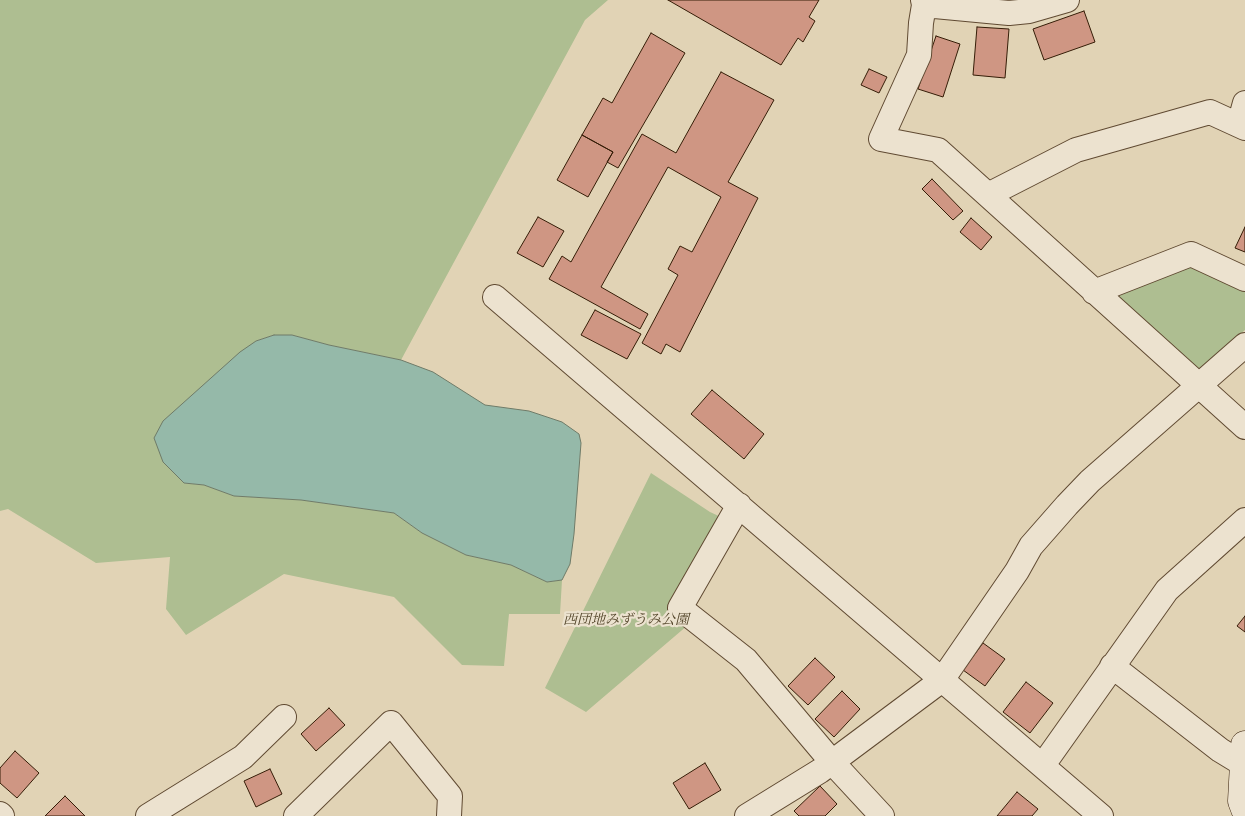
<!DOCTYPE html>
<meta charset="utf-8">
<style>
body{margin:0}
canvas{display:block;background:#e1d3b5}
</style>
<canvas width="1245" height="816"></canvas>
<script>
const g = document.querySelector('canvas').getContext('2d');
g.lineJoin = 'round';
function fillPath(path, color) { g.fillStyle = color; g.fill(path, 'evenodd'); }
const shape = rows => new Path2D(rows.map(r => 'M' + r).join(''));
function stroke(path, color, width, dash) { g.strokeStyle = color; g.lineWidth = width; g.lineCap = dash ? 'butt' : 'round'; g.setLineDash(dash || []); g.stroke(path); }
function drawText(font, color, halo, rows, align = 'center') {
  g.font = font + ' Vollkorn,"Noto Serif JP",serif'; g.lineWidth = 4.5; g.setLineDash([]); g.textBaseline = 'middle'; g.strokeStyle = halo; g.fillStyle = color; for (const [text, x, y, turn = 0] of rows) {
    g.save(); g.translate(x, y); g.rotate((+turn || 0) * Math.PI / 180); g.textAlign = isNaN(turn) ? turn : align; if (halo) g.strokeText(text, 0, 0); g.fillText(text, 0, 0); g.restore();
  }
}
fillPath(shape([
 [0,0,608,0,585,20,401,360,329,345,292,335,274,335,256,341,184,483,204,485,234,496,301,500,394,513,422,533,466,555,511,565,547,582,562,580,560,614,509,614,504,666,462,665,394,597,284,574,186,635,166,609,170,557,96,563,8,509,0,511],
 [1191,262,1245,288,1245,330,1200,369,1194,370,1116,297,1117,291],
 [651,473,710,512,723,518,688,625,586,712,545,688]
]), '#aebe91');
const water = shape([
 [274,335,292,335,329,345,401,360,433,372,485,405,529,411,562,422,579,434,581,443,574,534,570,564,562,580,547,582,511,565,466,555,422,533,394,513,301,500,234,496,204,485,184,483,163,462,154,438,163,421,240,352,256,341,274,335]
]);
fillPath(water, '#95b9a9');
stroke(water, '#6f7b68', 1);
const building = shape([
 [668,0,819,0,809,17,815,21,803,42,798,38,781,65,668,0],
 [1084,11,1095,42,1044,60,1033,29,1084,11],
 [977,27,1009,29,1005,78,973,75,977,27],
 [651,33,685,53,618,168,607,162,613,152,582,135,603,98,612,103,651,33],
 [936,36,960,44,943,97,918,89,936,36],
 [869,69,887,77,879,93,861,85,869,69],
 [721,72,774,100,728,182,758,198,680,352,666,344,661,354,642,343,678,275,668,269,680,246,692,252,721,197,668,167,601,287,648,314,640,329,549,279,562,256,571,262,642,134,676,153,721,72],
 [582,135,613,152,588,197,557,180,582,135],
 [932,179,963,211,953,220,922,189,932,179],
 [538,217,564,231,543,267,517,253,538,217],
 [971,218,992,237,981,250,960,232,971,218],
 [1245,227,1245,252,1235,248,1245,227],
 [595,310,641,334,627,359,581,335,595,310],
 [712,390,764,434,744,459,691,414,712,390],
 [1245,616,1245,632,1237,626,1245,616],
 [983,643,1005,659,985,686,963,670,983,643],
 [815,658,835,677,808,705,788,686,815,658],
 [1026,682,1053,703,1030,733,1003,712,1026,682],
 [842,691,860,709,834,737,815,719,842,691],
 [329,708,345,725,316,751,301,734,329,708],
 [15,751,39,773,17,798,0,783,0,768,15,751],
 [705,763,721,790,689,809,673,783,705,763],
 [270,769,282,794,256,807,244,781,270,769],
 [820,786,837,804,825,816,799,816,794,811,820,786],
 [1017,792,1038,809,1032,816,997,816,1017,792],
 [65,796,85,816,45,816,65,796]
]);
fillPath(building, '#cf9683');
stroke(building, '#351d07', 1);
const street = shape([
 [923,0,924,5,921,23,919,55,881,139,938,150,1245,427],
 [924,5,1009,13,1029,11,1067,0],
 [1239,125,1245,103],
 [988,195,1076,150,1210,112,1245,128],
 [1094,292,1191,254,1245,279],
 [495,297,1101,816],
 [739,505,680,608,746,660,832,762,882,816],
 [1112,666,1220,750,1243,764],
 [1043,765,1167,590,1245,520],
 [0,814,2,816],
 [148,816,243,757,284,717],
 [296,816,391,723,450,796,449,816],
 [747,816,820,771,942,680,1017,571,1031,546,1067,505,1090,481,1245,345]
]);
const secondary = shape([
 [1245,745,1242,801,1245,809]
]);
stroke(street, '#604a32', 26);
stroke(secondary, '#351d07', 29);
stroke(street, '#ece2cf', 24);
stroke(secondary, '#ece2cf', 28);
drawText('italic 14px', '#53452a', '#ece2cf', [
 ["西団地みずうみ公園",626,621]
]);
</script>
